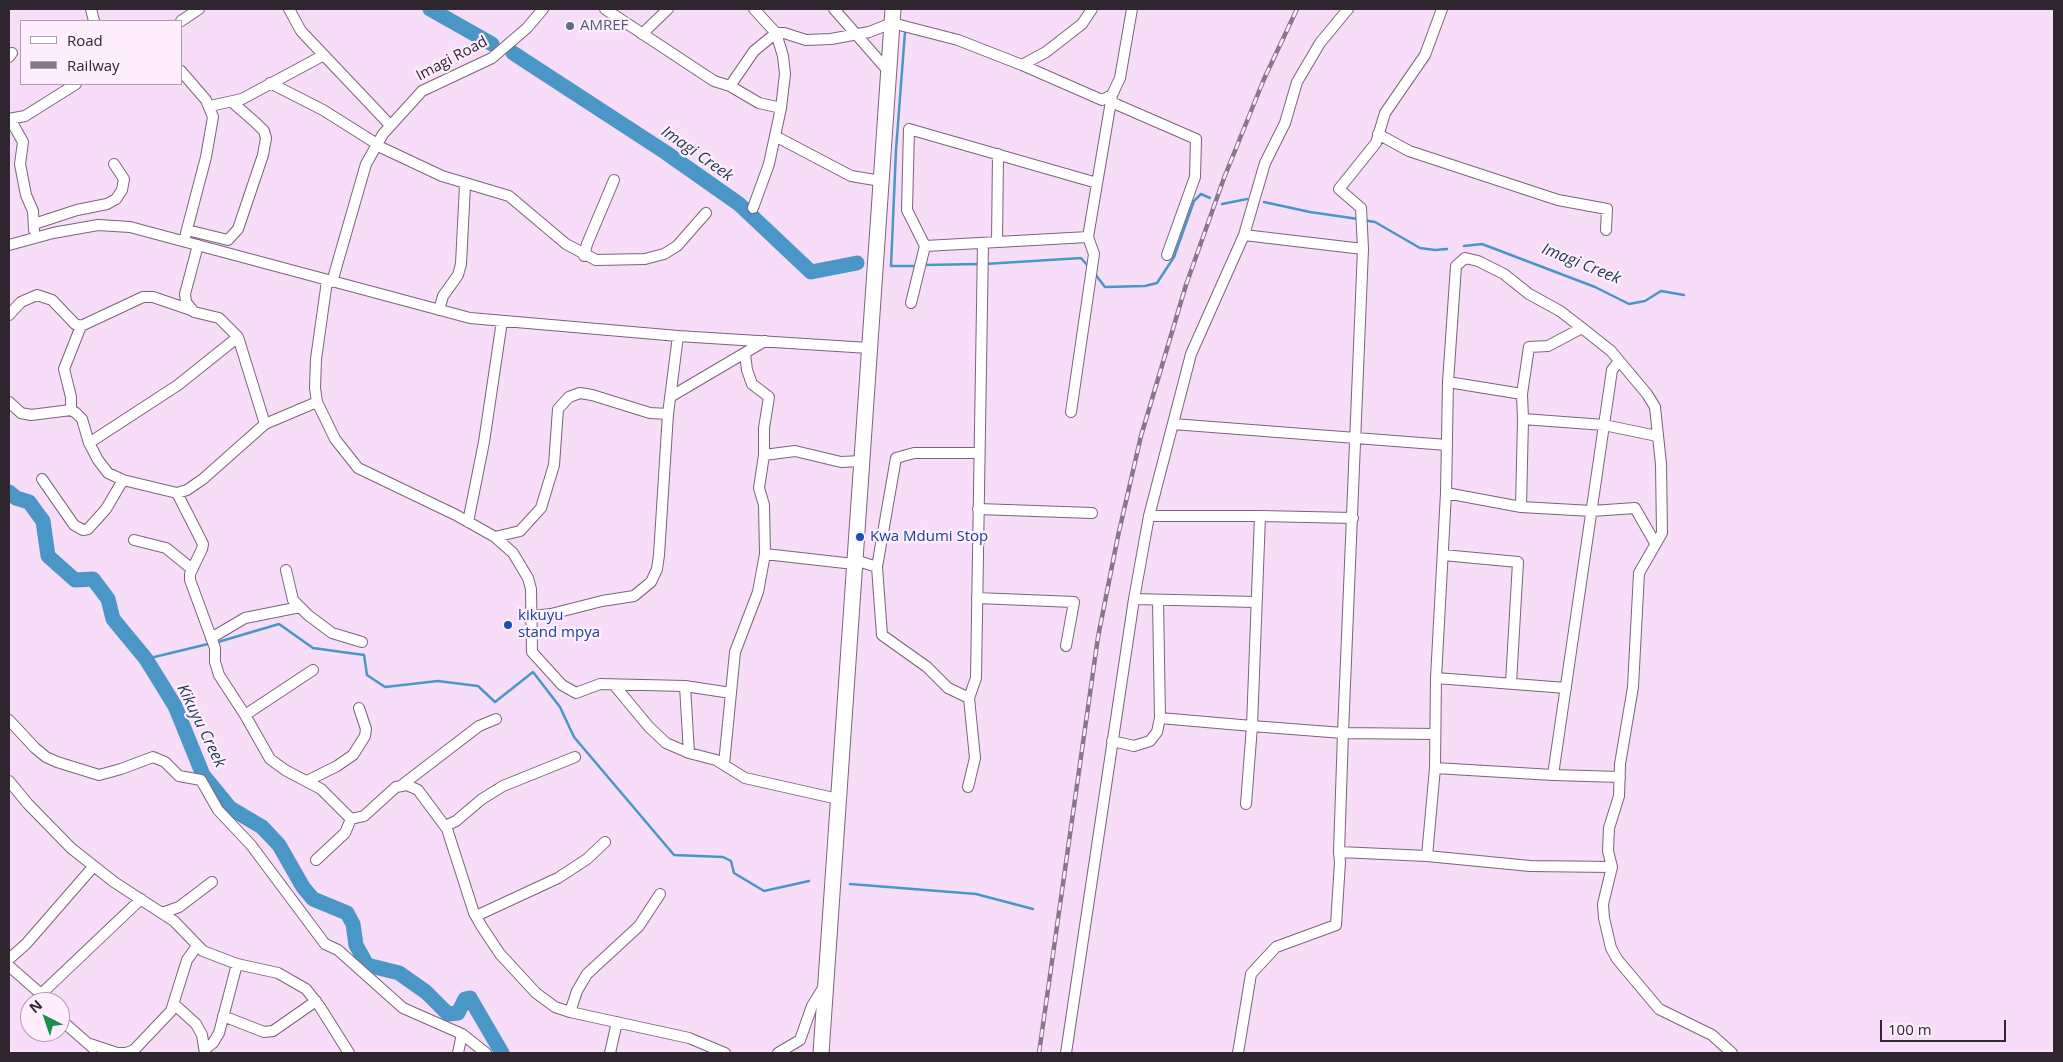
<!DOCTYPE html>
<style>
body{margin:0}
#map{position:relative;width:2063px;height:1062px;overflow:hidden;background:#f7ddf7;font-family:"Open Sans",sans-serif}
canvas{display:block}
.frame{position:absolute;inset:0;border:10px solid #302630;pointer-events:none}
.legend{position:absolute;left:20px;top:20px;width:162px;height:65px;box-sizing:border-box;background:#feeefe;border:1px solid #ac9eac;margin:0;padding:6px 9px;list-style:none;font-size:15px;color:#302630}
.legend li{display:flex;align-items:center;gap:10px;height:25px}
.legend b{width:25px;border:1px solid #ac9eac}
.north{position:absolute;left:20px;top:992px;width:50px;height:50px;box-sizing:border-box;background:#feeefe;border:1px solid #ac9eac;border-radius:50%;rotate:319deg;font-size:14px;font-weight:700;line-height:20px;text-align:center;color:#302630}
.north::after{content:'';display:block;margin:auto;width:18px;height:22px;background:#1d914b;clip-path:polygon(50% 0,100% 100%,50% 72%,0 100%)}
.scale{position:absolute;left:1880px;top:1020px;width:126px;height:22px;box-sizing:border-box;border:2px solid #302630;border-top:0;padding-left:6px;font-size:15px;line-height:18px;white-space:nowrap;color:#302630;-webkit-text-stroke:4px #feeefe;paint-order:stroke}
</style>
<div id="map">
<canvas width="2063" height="1062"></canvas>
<div class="frame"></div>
<ul class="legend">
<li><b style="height:6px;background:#fff"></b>Road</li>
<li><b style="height:6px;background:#878"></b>Railway</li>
</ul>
<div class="north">N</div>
<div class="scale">100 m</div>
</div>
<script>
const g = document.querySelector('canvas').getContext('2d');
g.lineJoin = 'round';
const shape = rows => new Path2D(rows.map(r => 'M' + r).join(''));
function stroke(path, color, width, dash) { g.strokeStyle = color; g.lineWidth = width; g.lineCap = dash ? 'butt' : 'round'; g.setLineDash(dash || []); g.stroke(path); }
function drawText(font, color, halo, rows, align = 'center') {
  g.font = font + ' "Open Sans",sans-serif'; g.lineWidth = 4.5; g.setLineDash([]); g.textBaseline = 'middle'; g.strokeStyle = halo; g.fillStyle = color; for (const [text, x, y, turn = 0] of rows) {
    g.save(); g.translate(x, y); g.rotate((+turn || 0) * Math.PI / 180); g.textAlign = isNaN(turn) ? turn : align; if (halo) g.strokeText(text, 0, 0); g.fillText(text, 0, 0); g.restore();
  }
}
stroke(shape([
 [905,32,896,150,891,266,917,266],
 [1264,202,1310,212,1358,219],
 [1222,204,1247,199],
 [1363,220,1375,222,1420,248,1435,250,1447,249],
 [1464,246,1482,244,1595,287,1629,304,1645,301,1661,291,1684,295],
 [985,264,1081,258,1088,266],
 [923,265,980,264],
 [1095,274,1105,287,1145,286,1157,283,1174,257,1194,201,1201,194,1210,198],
 [218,642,279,624,313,648,364,655,367,675,385,687,438,681,478,686,495,702,533,672,560,707,574,737,674,855,723,857,731,861,734,873,764,891,809,881],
 [146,659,208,644],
 [850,884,976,894,1033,909]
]), '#4a96c6', 2.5);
stroke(shape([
 [430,9,492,44],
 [513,53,665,152,739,204,811,272,857,263],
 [9,492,16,498,29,502,43,521,48,556,75,580,93,579,108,599,113,619,146,659,175,706,203,775,230,808,262,827,279,845,303,887,313,899,347,913,353,924,356,945,367,965,399,973,426,992,448,1014,458,1013,465,999,470,998,502,1053]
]), '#4a96c6', 15);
const minor = shape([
 [91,9,94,21],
 [289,9,301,31,390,125],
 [605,9,714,81,730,86,759,103,781,108],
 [834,9,889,72],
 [181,21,199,9],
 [642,34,668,9],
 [9,57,12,53],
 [1022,65,1046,52,1082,24,1092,9],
 [181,71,206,100,213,117,206,157,185,237],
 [270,83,323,110,377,144],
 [730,86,754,51,776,33,784,33,806,40,831,39,869,32,892,23,958,40,1022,65,1102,100,1112,95,1120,78,1132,9],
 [1111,102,1196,139,1195,177,1167,255],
 [210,106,242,99,324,55],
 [9,119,25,116,76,84],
 [10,119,23,142,20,164,26,195,33,211,34,230],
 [1378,134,1409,151,1558,200,1607,209,1606,230],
 [775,136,851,176,881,181],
 [376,145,442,176,509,196,566,244,596,260,645,259,664,254,677,246,706,213],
 [753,208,769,164,781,108,785,74,783,56,776,33,754,9],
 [34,224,77,210,107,204,116,199,122,190,124,179,114,164],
 [187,230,228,240,238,229,263,155,266,138,264,131,256,123,232,102],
 [1244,235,1363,249],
 [997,242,998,154],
 [9,245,53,233,98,225,130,227,470,318,678,336,869,348],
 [198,245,185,294,186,302,194,312,219,318,238,337,265,424],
 [925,246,1088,237],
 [584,256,587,244,614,180],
 [327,281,316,359,315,388,317,402,335,439,358,468,456,515,495,537,513,553,528,578,531,589,532,652,562,685,576,693,600,684,685,686,731,693],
 [332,282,366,164,383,134,422,91,492,58,527,28,543,9],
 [911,303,925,246,907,210,909,129,1097,183],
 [439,310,443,296,458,275,461,264,465,185],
 [9,315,21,302,37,295,52,300,75,324,81,326,143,297,153,297,191,310],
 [1619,361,1612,370,1553,775,1435,768,1436,678,1446,493,1448,382,1456,266,1465,258,1478,261,1504,274,1529,294,1560,311,1582,328,1611,351,1647,394,1655,407,1661,464,1662,533,1639,573,1633,687,1620,764,1619,796,1609,828,1608,851,1612,867,1603,904,1604,918,1611,948,1617,959,1659,1009,1712,1035,1732,1053],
 [1448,382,1522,394,1523,419],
 [1522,394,1529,347,1548,346,1582,328],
 [670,397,765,341],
 [9,402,21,413,31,415,71,410,76,413,82,419,89,443,98,460,108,473,123,480,177,493,187,490,203,479,265,424,317,402],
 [71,410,71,397,64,369,81,326],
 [1071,412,1094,254,1088,237,1112,95],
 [1173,424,1447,445],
 [89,443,178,385,238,337],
 [978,453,914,453,896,458,877,567,882,635,927,667,948,688,969,698,976,678,983,243],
 [764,455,795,451,841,462,862,461],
 [42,479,74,525,83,530,88,529,106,509,123,480],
 [177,493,203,544,202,549,190,574,190,580,215,648,215,662,219,675,245,715,270,759,285,770,321,789,351,819,364,816,396,787,407,785,418,790,447,829,474,913,482,927,500,954,536,993,555,1007,570,1012,689,1038,725,1053],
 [1446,493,1521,507,1592,511,1635,508,1655,543],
 [1521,507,1523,419,1604,425,1657,436],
 [978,509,1092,513],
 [1149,516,1260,516,1252,726,1343,733,1363,249,1361,208,1339,189,1376,143,1385,113,1425,55,1442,9],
 [1260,516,1353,518],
 [468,522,484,442,502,321],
 [495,537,520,531,541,508,554,465,558,409,569,397,580,393,592,395,650,413,668,414],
 [134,540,166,548,192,569],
 [765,554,854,564],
 [1443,555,1518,562,1511,683],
 [855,560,877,567],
 [286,570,293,600,308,615,332,633,362,642],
 [977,598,1074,602,1066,646],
 [1134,599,1255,602],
 [1158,600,1160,718,1252,726,1246,804],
 [532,616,551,614,602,601,634,596,651,582,657,569,659,555,668,414,678,336],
 [211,638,245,618,300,607],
 [1436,678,1566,688],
 [615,686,649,727,666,743,689,753,716,760,745,778,838,799],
 [685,686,689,753],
 [245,715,313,670],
 [9,720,35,748,46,757,57,762,99,775,121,769,153,757,165,762,179,776,201,780,218,810,251,845,325,944,338,950,403,1008,462,1034,486,1053],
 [1112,741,1134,746,1150,741,1157,732,1160,718],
 [724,764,735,652,758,592,765,554,764,505,759,488,764,455,764,428,769,397,752,384,747,370,745,354],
 [1435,768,1427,856,1530,866,1612,867],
 [1553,775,1620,777],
 [9,781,28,804,71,848,114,882,174,921,203,951,237,964,278,973,306,989,320,1007,349,1053],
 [307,781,337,766,353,755,365,736,366,729,359,708],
 [402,785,479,726,496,719],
 [968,787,975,758,969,698],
 [445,826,456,821,482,799,503,786,575,757],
 [1339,852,1427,856],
 [316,860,345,833,351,819],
 [162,913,179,907,212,882],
 [476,916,558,878,587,859,605,842],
 [9,959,26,944,93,867],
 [9,966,41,994,46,1002],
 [41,994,141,899],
 [175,1005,196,1024,202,1035,205,1053],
 [570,1012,577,991,587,974,639,926,660,894],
 [223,1016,264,1032,273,1031,316,1001],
 [60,1019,93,1048],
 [90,1044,117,1053,126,1053,134,1050,171,1011,187,960,197,946],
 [205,1049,213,1043,219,1033,237,964],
 [458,1053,462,1034],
 [610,1053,617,1022],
 [778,1053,800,1040,812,1006,825,985],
 [1066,1053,1134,599,1149,516,1191,354,1244,235,1265,163,1285,123,1297,82,1320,43,1348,9],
 [1238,1053,1251,974,1276,947,1336,925,1340,862,1339,852,1343,733,1435,734]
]);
const highway = shape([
 [821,1053,893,9]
]);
stroke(minor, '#7b647b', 12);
stroke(highway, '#7b647b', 17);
stroke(minor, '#fff', 10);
stroke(highway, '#fff', 15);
const rail = shape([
 [1039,1053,1098,637,1118,536,1141,436,1186,285,1224,178,1264,79,1297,9]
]);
stroke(rail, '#878', 4.5);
stroke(rail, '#feeefe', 2.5, [8]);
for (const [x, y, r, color] of [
 [570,26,5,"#5c6f8a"],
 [860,537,5,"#1a4fb4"],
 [508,625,5,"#1a4fb4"]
]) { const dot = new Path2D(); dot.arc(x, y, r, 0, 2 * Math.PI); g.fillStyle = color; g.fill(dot); stroke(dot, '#feeefe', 2); }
drawText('15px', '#4e5e75', '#feeefe', [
 ["AMREF",580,26]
], 'left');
drawText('15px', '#302630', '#feeefe', [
 ["Imagi Road",452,59,-28]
]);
drawText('15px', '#164399', '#feeefe', [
 ["Kwa Mdumi Stop",870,537],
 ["kikuyu",518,616],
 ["stand mpya",518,633]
], 'left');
drawText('italic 16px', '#193a4f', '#feeefe', [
 ["Imagi Creek",697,154,35],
 ["Imagi Creek",1581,264,22],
 ["Kikuyu Creek",201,726,64]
]);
</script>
